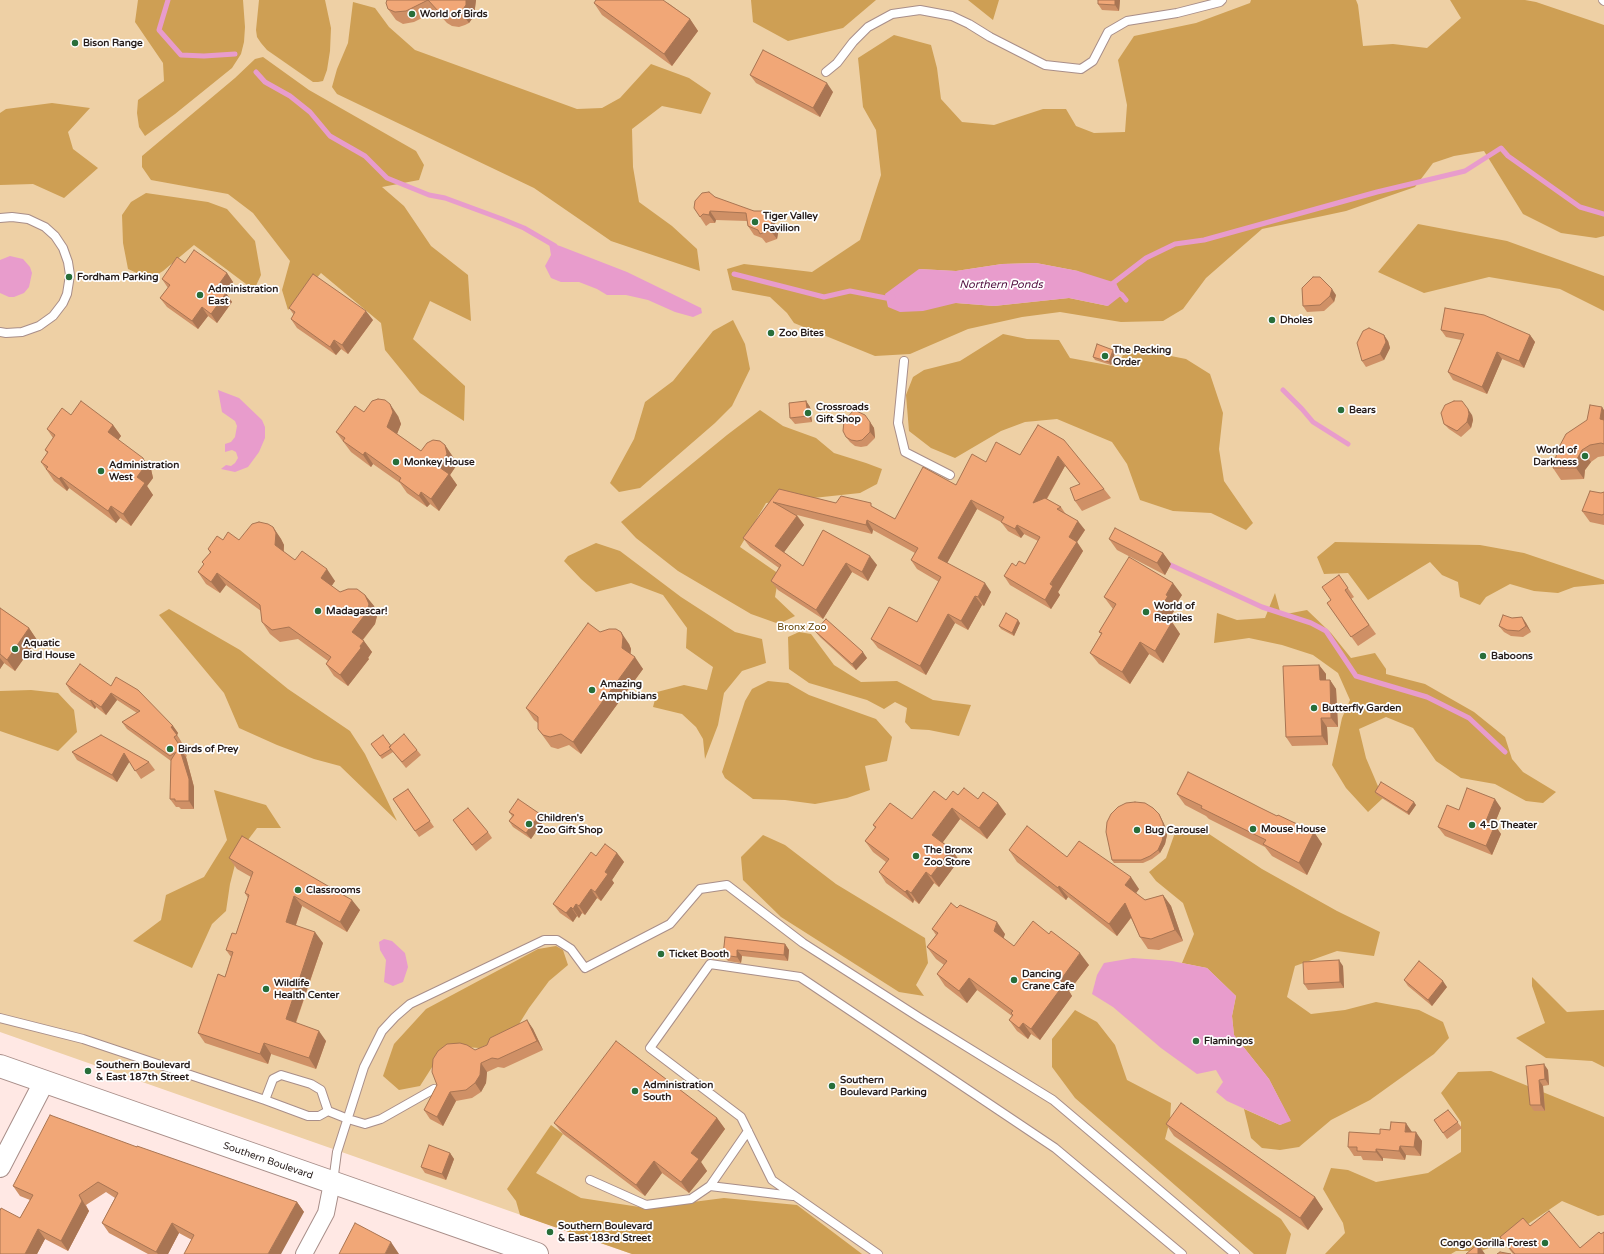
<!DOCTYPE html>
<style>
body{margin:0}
canvas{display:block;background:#ffe8e4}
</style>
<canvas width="1604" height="1254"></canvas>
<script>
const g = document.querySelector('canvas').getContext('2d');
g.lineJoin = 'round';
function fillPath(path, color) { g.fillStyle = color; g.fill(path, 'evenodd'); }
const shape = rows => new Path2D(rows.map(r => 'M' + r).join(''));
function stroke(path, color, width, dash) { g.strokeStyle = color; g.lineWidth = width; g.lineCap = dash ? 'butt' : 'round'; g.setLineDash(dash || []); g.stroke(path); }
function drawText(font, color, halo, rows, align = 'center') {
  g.font = font + ' "Varela Round",sans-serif'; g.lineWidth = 3.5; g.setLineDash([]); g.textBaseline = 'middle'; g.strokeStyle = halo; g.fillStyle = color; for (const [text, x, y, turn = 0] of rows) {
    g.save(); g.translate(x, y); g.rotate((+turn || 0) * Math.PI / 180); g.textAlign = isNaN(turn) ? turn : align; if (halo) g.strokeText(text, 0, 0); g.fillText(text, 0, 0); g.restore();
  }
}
fillPath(shape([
 [0,0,1604,0,1604,1254,632,1254,0,1032]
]), '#eed0a5');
fillPath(shape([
 [138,0,243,0,245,27,244,42,241,54,232,68,175,114,145,136,139,127,137,113,138,100,164,81,163,63,135,22],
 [259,0,325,0,331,28,330,51,327,70,323,81,318,82,313,82,267,50,261,43,257,37,256,30],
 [751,0,876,0,843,28,788,41,753,22],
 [968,0,999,0,993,20],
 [1251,0,1356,0,1358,5,1363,46,1393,44,1427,48,1461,18,1450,0,1525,0,1536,2,1604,25,1604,236,1596,238,1561,233,1523,214,1484,151,1454,156,1433,163,1415,187,1346,211,1262,229,1206,278,1183,309,1163,321,1121,322,1060,312,1022,317,968,329,910,354,875,356,794,323,787,313,770,297,732,290,727,269,744,264,812,272,860,240,881,175,876,130,863,107,858,58,894,35,931,45,937,68,941,99,962,122,994,125,1043,109,1066,109,1076,126,1094,133,1125,132,1127,105,1118,60,1134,36,1196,23,1250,3],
 [1036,263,1078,271,1108,306,1069,298,994,306,956,303,919,269,956,271,1002,264],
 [353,2,375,8,389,27,415,50,577,109,602,108,620,98,651,64,689,78,711,93,701,114,662,106,632,129,633,167,639,202,672,226,697,249,700,271,611,241,534,188,337,94,332,87,337,69,348,43],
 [263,57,309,90,416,151,424,165,419,180,382,187,404,206,431,246,468,275,471,321,430,301,413,339,465,386,464,421,420,393,385,350,381,323,321,273,288,310,282,290,290,261,253,213,228,194,151,180,142,167,142,156,235,78,255,59],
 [52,103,90,108,68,132,73,149,98,168,64,198,33,184,0,185,0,113,6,109],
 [146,193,208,202,227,209,255,241,261,275,254,290,194,245,163,271,150,279,128,269,123,243,122,215,131,202],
 [1418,224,1507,241,1604,276,1604,311,1560,289,1489,277,1424,293,1378,272],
 [733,320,745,344,750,369,732,406,715,423,640,488,619,492,610,483,634,439,645,402,673,381,713,331],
 [1003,334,1027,339,1059,340,1070,358,1118,367,1126,347,1186,359,1210,374,1223,413,1219,449,1224,481,1253,523,1246,530,1211,513,1173,511,1140,500,1127,464,1112,442,1057,419,1025,422,1001,431,955,458,931,448,909,431,906,395,913,377,924,370,960,361],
 [760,410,783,426,816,438,834,453,866,463,882,469,877,484,860,493,766,503,740,547,779,574,775,597,795,616,779,624,751,614,678,571,636,538,621,522,727,435],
 [1335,542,1480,545,1524,553,1604,580,1604,584,1574,587,1558,593,1534,591,1510,584,1486,597,1480,605,1460,597,1458,582,1442,575,1430,562,1368,600,1348,573,1324,574,1317,557],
 [596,543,620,551,681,597,735,632,762,639,766,663,742,671,724,693,718,725,705,759,703,739,696,727,682,714,653,707,657,692,684,685,707,690,713,667,686,648,687,628,663,595,631,583,596,592,581,579,564,561,568,556],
 [1275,593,1281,615,1307,610,1331,633,1351,658,1375,653,1386,669,1386,674,1425,684,1474,712,1505,737,1512,759,1523,772,1556,792,1543,803,1526,801,1495,784,1461,778,1436,761,1413,728,1386,717,1359,729,1366,758,1383,798,1368,812,1346,788,1332,765,1342,718,1350,700,1338,673,1313,655,1282,645,1249,638,1214,643,1217,613,1237,620,1265,618],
 [169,609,240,650,288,689,350,731,365,754,397,821,340,766,314,759,277,745,239,728,224,693,159,615],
 [799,632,811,634,834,665,861,682,897,681,933,700,971,705,959,736,929,730,911,729,905,722,907,708,895,702,884,709,867,700,809,683,789,669,788,637],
 [768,681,788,683,809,695,876,719,892,737,887,761,865,766,870,790,847,798,815,804,785,800,753,799,725,778,722,772,745,701,752,689],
 [31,690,58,693,74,710,77,732,58,751,0,731,0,691],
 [214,790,266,805,281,828,257,828,238,853,230,884,226,911,212,924,192,968,133,941,161,920,166,895,204,877,227,840],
 [1177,827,1200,828,1262,869,1337,911,1380,932,1374,956,1337,951,1295,966,1287,997,1311,1014,1345,1010,1376,1002,1419,1010,1443,1022,1449,1038,1434,1054,1370,1100,1331,1120,1299,1147,1280,1150,1262,1148,1251,1138,1244,1109,1280,1125,1290,1120,1269,1079,1234,1035,1232,1016,1236,996,1207,968,1182,963,1194,934,1183,903,1156,881,1149,872,1166,858],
 [763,835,785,845,836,884,925,938,928,963,916,985,924,996,899,992,781,917,743,880,741,857],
 [556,946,563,950,568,965,549,981,529,1008,514,1032,480,1048,463,1047,441,1053,420,1086,399,1090,383,1076,394,1044,426,1009,538,949],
 [1532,977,1567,1012,1604,1010,1604,1067,1592,1061,1546,1058,1516,1038,1545,1023,1532,986],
 [1075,1010,1097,1022,1115,1045,1127,1080,1171,1103,1170,1120,1165,1139,1281,1219,1291,1234,1286,1254,1254,1254,1075,1098,1052,1067,1052,1039],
 [1491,1071,1604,1117,1604,1215,1598,1216,1562,1201,1497,1245,1481,1251,1456,1251,1451,1254,1325,1254,1345,1233,1343,1223,1323,1189,1331,1168,1348,1170,1376,1182,1428,1173,1461,1152,1461,1122,1441,1093,1458,1072],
 [551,1125,563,1134,536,1173,581,1198,646,1208,724,1198,797,1205,862,1254,632,1254,520,1215,516,1201,507,1189]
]), '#ce9f54');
fillPath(shape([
 [549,243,560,246,627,272,701,308,702,313,693,317,675,312,648,300,626,295,607,295,597,289,579,282,561,282,551,278,545,266,551,255],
 [10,256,23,259,30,267,32,273,29,287,24,293,14,297,9,297,0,293,0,260],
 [1036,263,1078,271,1116,283,1122,295,1108,306,1069,298,994,306,956,303,923,311,900,312,888,307,885,294,919,269,956,271,1002,264],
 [218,390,239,398,262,420,265,427,265,438,259,452,248,467,235,472,221,469,226,465,231,466,235,463,238,458,236,452,232,450,225,452,225,444,231,442,235,437,237,426,235,421,222,412],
 [384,939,392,941,405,953,408,967,403,982,393,986,384,982,386,960,380,950,379,942],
 [1133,958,1172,961,1207,968,1236,996,1232,1016,1234,1035,1269,1079,1291,1121,1280,1125,1227,1101,1216,1092,1223,1082,1216,1070,1197,1074,1161,1048,1113,1007,1092,994,1097,975,1104,963]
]), '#e89ccc');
stroke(shape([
 [168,0,159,30,181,55,204,56,235,54],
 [256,72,265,82,290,96,310,112,330,136,365,156,387,178,429,195,445,198,502,219,524,228,555,246],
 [734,274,824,297,850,291,886,298,893,297],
 [1108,287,1146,258,1175,244,1204,240,1377,192,1465,171,1501,148,1508,156,1580,207,1604,214],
 [1117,292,1122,295,1126,300],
 [1283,390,1302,409,1313,422,1348,444],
 [1164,562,1262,607,1311,623,1326,631,1356,676,1427,697,1469,718,1505,752]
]), '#e89ccc', 5);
const service = shape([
 [1603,0,1604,1],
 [826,72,837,63,853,42,868,27,892,14,920,10,952,16,969,24,990,37,1045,65,1081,69,1093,61,1108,32,1127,21,1177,13,1220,2,1222,0],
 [0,218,12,217,28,219,45,227,55,236,63,248,68,262,70,275,67,294,63,303,53,316,39,326,22,332,6,333,0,332],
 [904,361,898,423,905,452,950,475],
 [0,1018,83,1039,265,1100,273,1079,281,1075,311,1084,321,1090,328,1111,348,1119,365,1124,381,1119,434,1089],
 [265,1100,308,1116,319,1116,328,1111],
 [590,1180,646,1205,691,1199,710,1186,748,1131],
 [333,1182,337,1152,364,1067,382,1031,395,1017,410,1004,544,940,557,940,571,949,585,968,670,924,700,889,727,885,803,943,920,1018,1053,1100,1235,1254],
 [710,1186,793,1196],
 [878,1254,772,1180,741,1117,650,1048,710,964,800,977,1055,1148,1182,1254]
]);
const minor = shape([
 [304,1254,326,1213,332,1183]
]);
const tertiary = shape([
 [0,1167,44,1082]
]);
const secondary = shape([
 [0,1066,537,1254]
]);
stroke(service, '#a88e89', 10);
stroke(minor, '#a88e89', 18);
stroke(tertiary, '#a88e89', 22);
stroke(secondary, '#a88e89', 24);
stroke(service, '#fff', 8);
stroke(minor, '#fff', 16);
stroke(tertiary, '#fff', 20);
stroke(secondary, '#fff', 22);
fillPath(shape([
 [387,0,476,0,474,16,469,23,465,25,459,27,452,26,447,23,436,11,414,22,403,24,396,20,388,9],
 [1098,0,1120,0,1119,11,1102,10,1098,4],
 [594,3,668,3,690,19,698,31,672,66,602,15],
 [750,75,833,92,820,117,756,83],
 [715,197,779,228,777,239,766,243,762,238,754,235,748,226,747,221,716,220,715,223,710,223,706,226,700,217],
 [185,263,227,273,233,282,226,293,232,302,217,323,208,316,198,329,167,307,160,298,168,288,162,279],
 [1302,288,1336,295,1334,302,1324,311,1307,312,1303,306],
 [289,308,373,320,348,354,341,349,336,355,297,328,291,319,294,315],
 [1441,330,1530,335,1535,342,1524,368,1502,359,1487,394,1453,380,1448,372,1461,340,1446,337],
 [1388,341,1390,348,1384,360,1366,367,1362,361],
 [1113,350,1115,353,1111,365,1095,360,1093,357],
 [806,401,810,407,812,422,795,424,790,418],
 [1604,410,1604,456,1598,457,1591,462,1585,470,1584,479,1561,480,1553,468],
 [71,415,113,425,121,436,118,440,151,469,153,478,147,486,153,495,131,526,120,518,116,523,69,488,67,491,54,481,41,462,47,453,45,450,53,438,47,429],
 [1472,415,1473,420,1471,428,1461,437,1449,429,1444,424],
 [398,416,401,424,397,434,421,451,445,445,453,457,456,466,450,475,457,485,439,511,430,504,427,507,407,493,400,483,373,464,371,467,351,452,336,432],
 [870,422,874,428,875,438,867,446,861,447,855,446,850,442,846,437],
 [1038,425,1104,489,1111,498,1082,511,1075,501,1080,484,1065,466,1047,499,1061,507,1065,513,1085,530,1077,542,1083,551,1058,592,1060,595,1051,609,1010,585,1004,576,1016,566,1025,564,1038,541,1024,534,1021,538,1008,531,1001,522,977,509,947,563,991,592,984,606,982,605,968,630,955,623,926,675,878,648,871,639,917,622,939,582,917,569,911,560,915,553,873,530,872,534,797,515,804,525,784,552,803,566,823,530,877,565,868,581,852,572,823,619,778,590,771,581,779,568,750,547,743,538,779,489,836,503,875,508,895,519,956,485,986,462,1020,455],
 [1604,492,1604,525,1590,522,1582,511,1601,493],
 [273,527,281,539,284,545,284,552,295,560,335,581,331,586,340,592,365,595,374,606,377,616,375,624,363,640,372,652,368,658,369,659,348,686,334,676,326,664,328,661,298,639,280,642,270,634,262,622,261,611,226,585,220,593,206,584,198,572,204,564,202,562,210,553,208,549,223,540,239,540],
 [1109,539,1163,553,1171,564,1165,575,1117,550],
 [1339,575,1354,597,1351,599,1376,634,1358,646,1327,603,1331,600],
 [1182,595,1175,606,1176,608,1168,620,1172,622,1180,634,1163,663,1149,654,1130,684,1099,664,1090,653,1101,634,1099,632,1113,609,1104,597],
 [0,608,29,628,37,640,15,671,4,663,0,669],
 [1522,617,1526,623,1531,632,1523,637,1511,636,1504,632,1499,626,1512,618],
 [1020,623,1014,636,1001,629,999,626],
 [815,631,867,658,856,670,820,637],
 [600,632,629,644,631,649,630,654,643,669,581,754,569,745,558,749,551,747,538,729,538,723,534,720,526,708],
 [1319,665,1326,674,1326,680,1330,680,1336,689,1338,727,1327,727,1328,745,1292,746,1286,737],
 [66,684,111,686,173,726,178,733,177,735,182,743,180,745,187,756,186,757,194,787,194,809,181,809,179,807,176,807,170,799,171,761,127,729,122,722,137,713,117,700,106,715,96,707,95,709,71,692],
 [371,744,391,746,417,750,421,755,406,768,393,752,382,759],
 [72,752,149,762,155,770,141,779,129,761,117,782,77,760],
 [408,789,434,827,419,837,393,799],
 [1375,792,1416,805,1409,815,1377,795],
 [1177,794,1277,816,1314,832,1322,844,1307,875,1272,856,1265,847,1209,819,1206,816,1185,805],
 [958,795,978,799,1006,814,987,839,960,819,943,842,951,849,959,860,939,887,934,883,919,904,914,900,913,903,886,883,879,872,886,862,873,852,865,841,875,828,873,825,912,819,946,800],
 [1501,808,1494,825,1501,834,1492,855,1445,836,1438,827,1459,810],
 [509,812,544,820,531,839,513,827,509,821,512,816],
 [1159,814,1165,826,1167,835,1165,844,1160,853,1152,859,1143,863,1114,863,1112,860],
 [453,820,488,832,492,838,476,851],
 [1009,850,1067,857,1139,889,1136,893,1145,900,1163,895,1171,906,1183,941,1159,950,1148,949,1140,937,1131,918,1117,936,1068,897,1066,900,1017,862],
 [617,853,624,862,612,880,614,883,601,901,597,898,585,915,582,913,579,918,577,916,573,922,560,913,553,904,596,856],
 [229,858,360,910,347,932,302,906,296,925,323,943,296,1023,326,1041,316,1069,271,1054,268,1064,205,1043,198,1033,225,977,231,957,226,950,236,934,248,898,245,893,251,877,237,869],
 [957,908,1005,934,1003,938,1014,946,1089,965,1069,991,1072,996,1040,1040,1031,1034,1028,1039,1017,1031,1009,1020,1012,1016,977,990,967,1003,945,986,937,974,944,965,936,959,927,947,936,935,932,929],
 [725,937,785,944,789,950,788,961,742,956,741,963,728,961,723,955],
 [1343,966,1344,988,1308,990,1304,984],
 [1404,980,1447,987,1432,1006,1408,986],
 [527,1020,533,1029,543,1050,504,1068,498,1067,487,1072,486,1083,481,1092,472,1098,456,1101,443,1126,430,1119,424,1110,487,1045],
 [1526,1066,1548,1070,1549,1085,1543,1086,1545,1111,1534,1111,1530,1105],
 [1448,1110,1462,1128,1447,1139,1434,1120],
 [717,1118,725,1129,701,1162,707,1171,689,1193,662,1173,645,1196,563,1134,554,1123],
 [1166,1124,1315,1197,1323,1209,1308,1230,1174,1136],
 [1412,1132,1422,1141,1421,1156,1406,1155,1405,1160,1383,1158,1383,1161,1363,1160,1361,1156,1354,1156,1348,1147,1380,1134],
 [137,1147,297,1202,304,1212,192,1240,179,1233,168,1254,148,1254,109,1233,102,1223,115,1198,106,1192,86,1205,89,1211,68,1251,45,1239,37,1254,0,1254,30,1200,20,1196,13,1186],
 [450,1153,454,1159,446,1180,425,1173,421,1167],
 [1530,1226,1580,1248,1601,1234,1604,1254,1513,1254,1500,1237]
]), '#cf9066');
fillPath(shape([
 [466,0,476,0,474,16,469,23,461,12],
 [1115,0,1120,0,1119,11,1115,5],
 [690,19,698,31,672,66,664,54],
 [827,83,833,92,820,117,813,108],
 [710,211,716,220,715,223,709,215],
 [772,220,779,228,777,239,770,230],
 [227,273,233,282,226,293,232,302,217,323,211,314,217,287],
 [1332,289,1336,295,1334,302,1330,296],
 [202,307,208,316,198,329,192,321],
 [366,311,373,320,348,354,342,345],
 [1384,335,1388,341,1390,348,1384,360,1380,354],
 [1530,335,1535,342,1524,368,1519,361],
 [334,340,341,349,336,355,330,347],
 [1113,350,1115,353,1111,365,1109,362],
 [1497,352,1502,359,1487,394,1482,387],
 [806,401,810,407,812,422,808,416],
 [390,404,398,416,401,424,395,439,387,427],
 [1602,407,1604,410,1604,425,1600,419],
 [1468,409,1472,415,1473,420,1471,428,1467,422],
 [870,422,874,428,875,438,870,432],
 [113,425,121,436,116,443,108,432],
 [445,445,453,457,456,466,450,475,457,485,439,511,431,499],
 [1582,450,1591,462,1585,470,1584,479,1576,468,1577,459],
 [365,452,373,464,371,467,363,455],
 [1058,456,1065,466,1039,512,1033,503],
 [143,458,151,469,153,478,147,486,153,495,131,526,123,514,137,477],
 [61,477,69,488,67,491,59,479],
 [421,492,430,504,427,507,419,496],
 [971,500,977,509,945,567,938,558],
 [111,506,120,518,116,523,108,511],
 [797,516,804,525,782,555,775,546],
 [867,520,873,530,872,534,866,525],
 [1078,521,1085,530,1077,542,1083,551,1058,592,1060,595,1051,609,1045,600,1069,537],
 [1017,525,1024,534,1021,538,1015,529],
 [273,527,281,539,284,545,283,557,275,545],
 [1163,553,1171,564,1165,575,1157,563],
 [870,556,877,565,868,581,862,572],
 [846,563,852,572,823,619,816,610],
 [327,569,335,581,329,590,321,578],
 [217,573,226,585,220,593,211,582],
 [985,583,991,592,984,606,978,597],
 [1173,583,1182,595,1175,606,1176,608,1165,625,1157,613,1166,595],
 [365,595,374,606,377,616,375,624,360,643,352,632],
 [975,596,982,605,968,630,961,621],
 [948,614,955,623,926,675,920,666],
 [1522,617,1526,623,1531,632,1526,626],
 [1018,620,1020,623,1014,636,1012,633],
 [1172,622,1180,634,1163,663,1155,651],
 [29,628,37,640,15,671,7,660],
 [621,632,629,644,631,649,630,660,622,648],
 [364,641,372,652,368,658,369,659,348,686,340,675],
 [1140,642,1149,654,1130,684,1122,672],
 [863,652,867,658,856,670,852,664],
 [635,657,643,669,581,754,573,742],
 [0,658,4,663,0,669],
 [1319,665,1326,674,1326,689,1320,680],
 [1330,680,1336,689,1338,727,1331,718],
 [111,693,117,700,106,715,101,707],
 [91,700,96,707,95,709,90,701],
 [1321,718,1327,727,1328,745,1322,736],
 [173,726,178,733,177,735,182,743,171,727],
 [180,750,186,757,194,787,194,809,189,801],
 [124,753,130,761,117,782,112,775],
 [1495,799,1501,808,1492,830,1486,821],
 [1414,802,1416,805,1409,815,1407,812],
 [998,803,1006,814,987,839,979,828],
 [952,808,960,819,940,846,932,835],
 [540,814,544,820,531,839,526,833],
 [1159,814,1165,826,1167,835,1165,844,1160,853,1158,850],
 [1495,825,1501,834,1492,855,1486,846],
 [1314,832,1322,844,1307,875,1299,863],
 [951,849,959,860,939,887,931,876],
 [617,853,624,862,612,880,614,883,601,901,595,892,605,872],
 [926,872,934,883,919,904,911,893],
 [1131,877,1139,889,1134,896,1125,885],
 [1059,886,1068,897,1066,900,1058,888],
 [591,889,597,898,585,915,579,906],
 [907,890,914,900,913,903,905,892],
 [1163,895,1171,906,1183,941,1175,930],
 [294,896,302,906,293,933,286,922],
 [352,900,360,910,347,932,340,922],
 [1125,903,1133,915,1117,936,1109,924],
 [576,904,582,913,579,918,573,909],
 [571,907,577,916,573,922,566,913],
 [997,922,1005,934,1002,943,994,931],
 [315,932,323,943,293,1030,286,1019],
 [785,944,789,950,788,961,784,955],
 [737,950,742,956,741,963,737,957],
 [1080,953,1089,965,1069,991,1072,996,1040,1040,1031,1029,1060,981],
 [1339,960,1343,966,1344,988,1340,982],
 [969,978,977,990,967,1003,959,991],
 [1443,981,1447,987,1432,1006,1428,1000],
 [527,1020,533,1029,543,1050,537,1041],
 [1023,1023,1031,1034,1028,1039,1019,1028],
 [319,1031,326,1041,316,1069,309,1058],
 [264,1043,271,1054,268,1064,260,1054],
 [481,1063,487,1072,486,1083,481,1092,475,1083],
 [1544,1064,1548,1070,1549,1085,1545,1079],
 [1539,1080,1543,1086,1545,1111,1541,1105],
 [450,1092,456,1101,443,1126,437,1117],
 [717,1118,725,1129,701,1162,707,1171,689,1193,681,1182,691,1153],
 [1406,1123,1412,1132,1412,1141,1405,1132],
 [1416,1132,1422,1141,1421,1156,1414,1147],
 [1400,1146,1406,1155,1405,1160,1399,1151],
 [1376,1149,1383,1158,1383,1161,1376,1152],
 [450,1153,454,1159,446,1180,442,1174],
 [654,1161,662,1173,645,1196,636,1185],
 [79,1195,89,1211,68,1251,61,1241],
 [1315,1197,1323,1209,1308,1230,1300,1218],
 [297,1202,304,1212,281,1254,268,1254],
 [172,1223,179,1233,168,1254,158,1254,156,1252],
 [38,1229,45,1239,37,1254,25,1254],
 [391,1242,399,1254,385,1254],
 [1478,1244,1485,1254,1478,1254]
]), '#a97553');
const building = shape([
 [387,0,428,0,406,11,395,12,388,9,386,3,387,0],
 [428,0,466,0,466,5,461,12,457,14,451,16,445,15,439,12,428,0],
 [596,0,663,0,690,19,664,54,594,3,596,0],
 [1098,0,1115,0,1115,5,1098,4,1098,0],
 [763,50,827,83,813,108,750,75,763,50],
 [709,192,715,197,754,211,766,211,772,220,770,230,760,234,758,230,748,226,746,213,710,211,709,215,703,214,700,217,694,208,695,201,702,193,709,192],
 [194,250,227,273,217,287,226,293,211,314,202,307,192,321,160,298,170,285,162,279,177,257,185,263,194,250],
 [313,274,366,311,342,345,334,340,330,347,291,319,295,312,289,308,313,274],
 [1313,277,1320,277,1332,289,1330,296,1320,305,1303,306,1302,288,1313,277],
 [1445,308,1484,315,1530,335,1519,361,1497,352,1482,387,1448,372,1464,334,1441,330,1445,308],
 [1369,328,1384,335,1386,342,1380,354,1362,361,1357,343,1363,331,1369,328],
 [1097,344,1113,350,1109,362,1093,357,1097,344],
 [378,399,385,400,390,404,393,412,387,427,421,451,427,443,433,440,440,441,445,445,447,454,439,467,449,474,431,499,421,492,419,496,399,481,401,478,365,452,363,455,343,441,345,438,336,432,355,406,364,412,372,401,378,399],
 [81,401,113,425,108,432,143,458,145,466,137,477,145,483,123,514,111,506,108,511,61,477,59,479,46,469,48,467,41,462,48,452,45,450,55,435,47,429,62,408,71,415,81,401],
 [806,401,808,416,790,418,789,403,806,401],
 [1454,401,1462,401,1468,409,1469,414,1467,422,1457,431,1444,424,1441,413,1445,405,1454,401],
 [1590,405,1602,407,1600,419,1604,420,1604,444,1601,443,1590,445,1582,450,1577,459,1576,468,1553,468,1558,449,1566,434,1587,420,1590,405],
 [854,410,865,415,870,422,870,432,862,440,857,441,851,440,846,437,843,431,844,421,854,410],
 [1038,425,1064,440,1104,489,1075,501,1070,488,1080,484,1058,456,1033,503,1045,498,1061,507,1057,509,1078,521,1069,537,1077,542,1050,584,1053,586,1045,600,1004,576,1012,563,1016,566,1019,561,1025,564,1040,537,1017,525,1015,529,1001,522,1004,517,971,500,938,558,985,583,978,597,975,596,961,621,948,614,920,666,871,639,889,607,917,622,941,577,911,560,918,548,867,520,866,525,773,502,797,516,775,546,803,566,823,530,870,556,862,572,846,563,816,610,771,581,781,565,743,538,779,489,836,503,841,496,871,503,871,506,895,519,923,467,956,485,972,454,986,462,996,442,1020,455,1038,425],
 [1590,491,1601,493,1604,492,1604,514,1602,515,1582,511,1590,491],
 [259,522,268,524,273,527,276,533,275,545,295,560,302,551,327,569,321,578,340,592,348,589,357,589,365,595,369,604,367,612,352,632,364,641,360,646,361,648,340,675,326,664,331,657,289,627,272,630,262,622,260,605,217,573,211,582,198,572,204,564,202,562,211,552,208,549,217,536,223,540,228,532,239,540,252,524,259,522],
 [1115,528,1163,553,1157,563,1109,539,1115,528],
 [1129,557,1173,583,1166,595,1168,596,1157,613,1172,622,1155,651,1140,642,1122,672,1090,653,1102,633,1099,632,1116,604,1104,597,1129,557],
 [1339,575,1348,588,1345,590,1369,625,1351,637,1327,603,1331,600,1322,587,1339,575],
 [0,608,29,628,7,660,0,654,0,608],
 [1006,613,1018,620,1012,633,999,626,1006,613],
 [1503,615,1512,618,1522,617,1526,626,1519,631,1507,630,1499,626,1503,615],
 [826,619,863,652,852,664,815,631,826,619],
 [588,623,600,632,609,629,616,629,621,632,623,637,622,648,635,657,573,742,561,734,550,737,543,735,538,729,538,717,526,708,588,623],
 [80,664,111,686,116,677,138,690,173,726,171,727,177,735,174,737,182,749,180,750,189,779,189,801,175,801,175,799,170,799,171,760,176,752,170,756,122,722,140,711,111,693,101,707,91,700,90,701,66,684,80,664],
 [1319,665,1320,680,1330,680,1331,718,1321,718,1322,736,1286,737,1283,666,1319,665],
 [404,734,417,750,402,762,389,747,404,734],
 [101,735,149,762,135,771,124,753,112,775,72,752,101,735],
 [383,735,391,746,389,747,391,749,380,756,371,744,383,735],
 [1188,772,1277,816,1278,815,1314,832,1299,863,1263,844,1266,840,1201,808,1202,806,1177,794,1188,772],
 [1381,782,1414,802,1407,812,1375,792,1381,782],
 [964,788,978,799,983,792,998,803,979,828,952,808,932,835,951,849,931,876,926,872,911,893,907,890,905,892,879,872,889,859,865,841,876,827,873,825,890,803,912,819,934,791,946,800,953,791,958,795,964,788],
 [1467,788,1495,799,1486,821,1495,825,1486,846,1438,827,1447,805,1459,810,1467,788],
 [408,789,430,821,415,831,393,799,408,789],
 [518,799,540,814,526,833,509,821,514,815,509,812,518,799],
 [1135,802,1145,803,1153,808,1159,814,1163,823,1164,832,1162,841,1158,850,1150,856,1141,860,1112,860,1106,832,1107,822,1111,814,1118,807,1126,803,1135,802],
 [468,808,488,832,472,845,453,820,468,808],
 [1027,826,1067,857,1079,841,1131,877,1125,885,1145,900,1163,895,1175,930,1151,939,1140,937,1125,903,1109,924,1059,886,1058,888,1009,850,1027,826],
 [242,836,352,900,340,922,294,896,286,922,315,932,286,1019,319,1031,309,1058,264,1043,260,1054,198,1033,218,974,225,977,233,952,226,950,232,933,236,934,249,895,245,893,253,872,229,858,242,836],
 [605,844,617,853,605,872,608,874,595,892,591,889,579,906,576,904,573,909,571,907,566,913,553,904,591,852,596,856,605,844],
 [951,903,957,908,960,905,997,922,994,931,1014,946,1033,921,1049,934,1051,931,1080,953,1060,981,1064,984,1031,1029,1023,1023,1019,1028,1009,1020,1013,1015,1011,1013,1013,1011,969,978,959,991,937,974,947,961,927,947,938,933,932,929,951,903],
 [725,937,785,944,784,955,737,950,737,957,723,955,725,937],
 [1339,960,1340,982,1304,984,1303,962,1339,960],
 [1419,961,1443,981,1428,1000,1404,980,1419,961],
 [527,1020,537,1041,498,1059,492,1058,481,1063,480,1075,475,1083,466,1090,450,1092,437,1117,424,1110,437,1085,432,1072,433,1059,438,1051,447,1044,460,1043,467,1045,475,1050,487,1045,490,1038,527,1020],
 [616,1041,717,1118,691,1153,699,1159,681,1182,654,1161,636,1185,554,1123,616,1041],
 [1544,1064,1545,1079,1539,1080,1541,1105,1530,1105,1526,1066,1544,1064],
 [1181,1103,1315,1197,1300,1218,1166,1124,1181,1103],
 [1448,1110,1458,1122,1443,1133,1434,1120,1448,1110],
 [50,1115,137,1147,137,1146,297,1202,268,1254,184,1254,194,1235,172,1223,156,1252,102,1223,118,1193,98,1182,79,1195,82,1201,61,1241,38,1229,25,1254,0,1254,0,1211,1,1208,20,1218,33,1195,13,1186,50,1115],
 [1391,1122,1406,1123,1405,1132,1416,1132,1414,1147,1400,1146,1399,1151,1376,1149,1376,1152,1357,1151,1357,1147,1348,1147,1349,1132,1380,1134,1380,1129,1390,1130,1391,1122],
 [429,1145,450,1153,442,1174,421,1167,429,1145],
 [1549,1211,1580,1248,1599,1232,1601,1234,1604,1232,1604,1254,1515,1254,1500,1237,1523,1218,1530,1226,1549,1211],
 [355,1223,391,1242,385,1254,339,1254,355,1223],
 [1478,1244,1478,1254,1466,1254,1478,1244],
 [1500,1252,1511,1254,1497,1254,1500,1252]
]);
fillPath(building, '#f1a777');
stroke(building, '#a97553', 1);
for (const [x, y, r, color] of [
 [412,14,4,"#286e3a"],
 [75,43,4,"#286e3a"],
 [755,222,4,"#286e3a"],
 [69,277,4,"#286e3a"],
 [200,295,4,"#286e3a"],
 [1272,320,4,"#286e3a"],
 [771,333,4,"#286e3a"],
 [1105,356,4,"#286e3a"],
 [1341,410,4,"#286e3a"],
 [808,413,4,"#286e3a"],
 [1585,456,4,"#286e3a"],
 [396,462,4,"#286e3a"],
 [101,471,4,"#286e3a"],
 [318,611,4,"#286e3a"],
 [1146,612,4,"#286e3a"],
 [15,649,4,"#286e3a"],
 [1483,656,4,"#286e3a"],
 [592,690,4,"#286e3a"],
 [1314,708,4,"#286e3a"],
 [170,749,4,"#286e3a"],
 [529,824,4,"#286e3a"],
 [1472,825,4,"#286e3a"],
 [1253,829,4,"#286e3a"],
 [1137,830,4,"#286e3a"],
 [916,856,4,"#286e3a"],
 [298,890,4,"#286e3a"],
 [661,954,4,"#286e3a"],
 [1014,980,4,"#286e3a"],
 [266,989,4,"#286e3a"],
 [1196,1041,4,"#286e3a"],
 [88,1071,4,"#286e3a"],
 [832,1086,4,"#286e3a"],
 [635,1091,4,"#286e3a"],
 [550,1232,4,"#286e3a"],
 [1545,1243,4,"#286e3a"]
]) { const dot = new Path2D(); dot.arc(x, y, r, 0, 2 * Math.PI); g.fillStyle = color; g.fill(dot); stroke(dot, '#fff', 1.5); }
drawText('bold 10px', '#281e1c', '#fff', [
 ["World of Birds",420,14],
 ["Bison Range",83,43],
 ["Tiger Valley",763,216],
 ["Pavilion",763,228],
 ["Fordham Parking",77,277],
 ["Administration",208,289],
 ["East",208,301],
 ["Dholes",1280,320],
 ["Zoo Bites",779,333],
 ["The Pecking",1113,350],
 ["Order",1113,362],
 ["Crossroads",816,407],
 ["Gift Shop",816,419],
 ["Bears",1349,410],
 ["World of",1577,450,"right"],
 ["Darkness",1577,462,"right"],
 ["Monkey House",404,462],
 ["Administration",109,465],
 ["West",109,477],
 ["World of",1154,606],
 ["Reptiles",1154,618],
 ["Madagascar!",326,611],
 ["Aquatic",23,643],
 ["Bird House",23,655],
 ["Baboons",1491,656],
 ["Amazing",600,684],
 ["Amphibians",600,696],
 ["Butterfly Garden",1322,708],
 ["Birds of Prey",178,749],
 ["Children's",537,818],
 ["Zoo Gift Shop",537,830],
 ["4-D Theater",1480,825],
 ["Mouse House",1261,829],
 ["Bug Carousel",1145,830],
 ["The Bronx",924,850],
 ["Zoo Store",924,862],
 ["Classrooms",306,890],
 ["Ticket Booth",669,954],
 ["Dancing",1022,974],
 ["Crane Cafe",1022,986],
 ["Wildlife",274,983],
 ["Health Center",274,995],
 ["Flamingos",1204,1041],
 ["Southern Boulevard",96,1065],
 ["& East 187th Street",96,1077],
 ["Southern",840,1080],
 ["Boulevard Parking",840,1092],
 ["Administration",643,1085],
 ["South",643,1097],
 ["Southern Boulevard",558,1226],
 ["& East 183rd Street",558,1238],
 ["Congo Gorilla Forest",1537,1243,"right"]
], 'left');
drawText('10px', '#654508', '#fff', [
 ["Bronx Zoo",802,627]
]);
drawText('10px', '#281e1c', '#fff', [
 ["Southern Boulevard",268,1161,19]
]);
drawText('italic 11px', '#500e3e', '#fff', [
 ["Northern Ponds",1001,285]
]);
</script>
